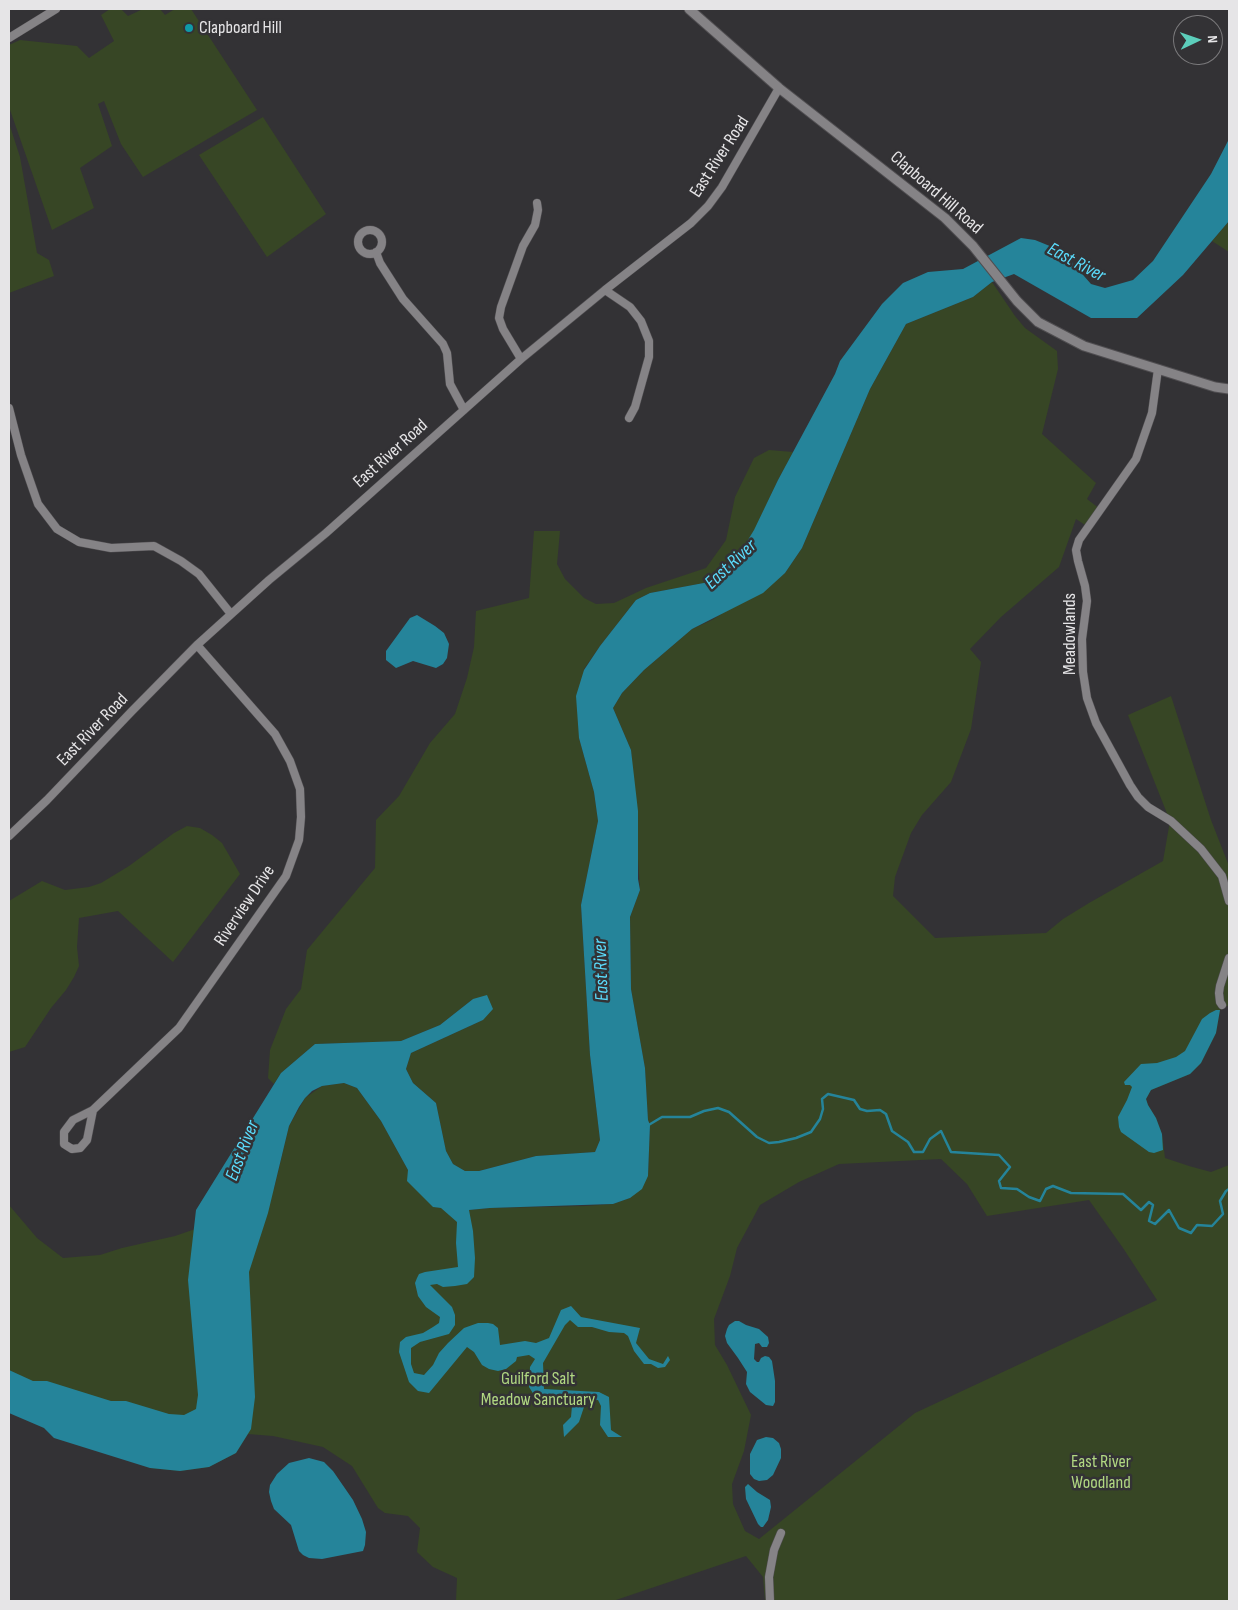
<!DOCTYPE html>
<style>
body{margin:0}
#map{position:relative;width:1238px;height:1610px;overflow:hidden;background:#333235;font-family:"Sofia Sans Condensed",sans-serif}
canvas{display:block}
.frame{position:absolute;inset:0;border:10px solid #e6e5e7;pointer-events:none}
.north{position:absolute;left:1173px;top:15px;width:50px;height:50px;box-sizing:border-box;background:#333235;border:1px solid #7b7a7c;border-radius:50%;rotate:87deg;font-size:14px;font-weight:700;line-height:20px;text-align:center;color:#e6e5e7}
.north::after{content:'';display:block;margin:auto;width:18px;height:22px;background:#5ccebb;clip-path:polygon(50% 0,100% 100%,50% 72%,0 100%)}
</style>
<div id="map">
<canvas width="1238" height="1610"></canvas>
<div class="frame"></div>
<div class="north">N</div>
</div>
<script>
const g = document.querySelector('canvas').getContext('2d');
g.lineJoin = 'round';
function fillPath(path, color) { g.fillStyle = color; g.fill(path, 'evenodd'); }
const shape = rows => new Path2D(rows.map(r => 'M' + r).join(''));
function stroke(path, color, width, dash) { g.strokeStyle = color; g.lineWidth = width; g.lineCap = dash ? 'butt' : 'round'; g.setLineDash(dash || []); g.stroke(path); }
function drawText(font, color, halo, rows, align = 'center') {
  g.font = font + ' "Sofia Sans Condensed",sans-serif'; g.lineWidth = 5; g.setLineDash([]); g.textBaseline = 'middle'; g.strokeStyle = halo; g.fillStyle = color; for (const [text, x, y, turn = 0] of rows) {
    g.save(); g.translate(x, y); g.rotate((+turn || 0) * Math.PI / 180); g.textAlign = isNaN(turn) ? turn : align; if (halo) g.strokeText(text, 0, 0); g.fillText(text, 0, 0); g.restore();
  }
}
fillPath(shape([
 [110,9,121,9,128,16,143,9,160,9,165,15,175,9,191,9,257,110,143,177,121,144,104,101,98,104,112,146,80,168,94,208,52,230,9,107,9,45,20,40,77,46,89,58,114,41,101,15],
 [263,117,326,214,267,257,199,155],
 [9,123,20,157,37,253,49,260,54,276,9,293],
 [1229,221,1229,252,1212,241],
 [992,282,1015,316,1025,328,1057,351,1058,369,1042,434,1096,483,1087,499,1100,509,1088,527,1076,519,1059,567,1001,617,970,649,981,662,971,729,951,782,922,815,911,833,895,877,893,896,935,938,1046,933,1063,919,1089,903,1163,861,1170,821,1128,715,1171,696,1211,820,1229,866,1229,1005,1220,1010,1216,1033,1201,1063,1190,1074,1151,1090,1146,1099,1148,1105,1156,1118,1162,1134,1165,1158,1189,1166,1211,1172,1229,1165,1229,1601,765,1601,763,1577,746,1556,613,1601,456,1601,457,1578,433,1567,417,1552,420,1528,408,1516,385,1513,378,1508,352,1466,323,1447,273,1436,248,1434,236,1453,209,1467,180,1471,150,1468,9,1395,9,1205,37,1238,63,1258,100,1255,122,1248,175,1236,201,1227,274,1189,289,1126,305,1098,322,1086,344,1083,357,1088,381,1121,408,1170,434,1207,469,1210,490,1208,585,1206,613,1204,630,1198,648,1176,650,1125,648,1120,645,1068,631,989,630,917,640,890,631,750,613,708,622,693,644,670,692,629,712,620,785,573,802,548,870,389,906,324,973,297],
 [941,1159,967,1184,987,1216,1089,1200,1123,1248,1157,1300,915,1413,759,1539,745,1531,733,1504,732,1484,744,1451,751,1415,727,1365,715,1345,714,1319,730,1276,737,1248,760,1205,799,1182,839,1164],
 [769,450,793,452,778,480,754,531,740,553,709,582,650,593,636,600,600,646,584,669,579,738,594,792,598,821,581,905,590,1055,600,1140,595,1152,536,1156,479,1171,465,1171,453,1164,446,1151,436,1103,413,1083,406,1069,411,1053,483,1020,473,999,440,1025,401,1041,315,1044,281,1073,274,1084,268,1078,270,1050,286,1009,301,989,307,950,375,868,376,820,399,796,430,743,455,714,467,678,474,647,476,611,529,598,534,531,560,531,557,564,565,579,584,598,596,604,614,603,646,588,706,568,726,540,735,497,754,458],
 [187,826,200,828,212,835,222,843,240,874,173,962,118,911,79,918,77,947,79,966,74,977,66,990,51,1008,25,1047,9,1052,9,901,42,881,65,890,89,887,101,883,129,866,174,833]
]), '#374625');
fillPath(shape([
 [1229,139,1229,221,1183,275,1137,318,1091,318,1014,274,992,282,973,297,906,324,870,389,802,548,785,573,763,593,692,629,644,670,622,693,613,708,631,750,638,811,638,879,640,890,630,917,631,989,645,1068,648,1120,650,1125,648,1176,642,1189,630,1198,613,1204,490,1208,469,1210,473,1231,475,1258,474,1277,467,1284,455,1286,443,1287,437,1284,430,1285,452,1307,455,1315,455,1325,449,1334,420,1342,411,1348,411,1364,414,1373,424,1375,433,1365,439,1353,448,1343,464,1328,478,1323,488,1323,493,1324,498,1328,500,1345,525,1341,536,1343,549,1338,561,1310,571,1306,581,1317,640,1328,636,1343,649,1359,663,1364,668,1356,670,1360,665,1367,658,1368,651,1364,644,1364,634,1351,628,1336,624,1333,609,1332,592,1327,578,1327,570,1320,565,1325,543,1363,544,1389,599,1392,609,1397,611,1430,622,1437,608,1437,600,1425,601,1406,598,1400,586,1401,579,1422,564,1437,563,1425,571,1417,572,1406,562,1403,546,1402,536,1398,529,1387,530,1367,535,1359,529,1355,517,1357,516,1361,506,1369,498,1371,489,1369,482,1365,474,1352,467,1347,429,1393,418,1391,409,1382,399,1352,400,1342,406,1337,423,1333,433,1327,439,1323,440,1317,426,1307,418,1296,415,1283,417,1278,419,1274,425,1272,458,1267,456,1243,457,1222,441,1208,433,1207,407,1181,408,1170,381,1121,357,1088,344,1083,322,1086,312,1091,305,1098,299,1107,289,1126,268,1213,249,1272,255,1397,251,1429,236,1453,209,1467,180,1471,150,1468,54,1438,44,1428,9,1413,9,1370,33,1381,47,1381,111,1401,126,1401,169,1414,184,1415,196,1409,198,1395,188,1280,196,1210,281,1073,315,1044,401,1041,440,1025,473,999,487,995,493,1009,483,1020,411,1053,406,1069,413,1083,436,1103,446,1151,453,1164,465,1171,479,1171,536,1156,595,1152,600,1140,590,1055,581,905,598,821,594,792,579,738,576,696,584,670,600,646,636,600,650,593,709,582,740,553,754,530,778,480,835,374,840,361,882,304,903,283,928,272,963,269,1021,238,1035,240,1062,251,1091,284,1105,288,1133,280,1153,261,1211,174],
 [417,615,435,626,444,633,449,644,447,658,443,664,436,668,413,661,396,668,386,660,386,651,410,618],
 [1216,1010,1220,1010,1216,1033,1201,1063,1190,1074,1151,1090,1146,1099,1148,1105,1156,1118,1162,1134,1163,1150,1154,1153,1149,1152,1121,1132,1119,1127,1118,1117,1127,1100,1132,1087,1130,1085,1125,1085,1124,1082,1141,1064,1157,1063,1176,1057,1185,1051,1202,1019,1210,1013],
 [735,1321,739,1321,746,1325,759,1329,768,1337,769,1343,767,1347,762,1347,759,1343,755,1344,754,1359,757,1362,759,1362,761,1358,765,1356,769,1357,772,1361,775,1381,775,1402,773,1406,766,1405,750,1392,746,1384,747,1372,738,1358,727,1343,725,1336,727,1329,729,1325],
 [766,1437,773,1438,779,1443,781,1449,781,1458,773,1475,767,1480,759,1481,754,1479,750,1474,750,1454,757,1440],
 [309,1458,324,1462,333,1471,353,1500,362,1519,366,1532,365,1545,363,1551,322,1559,309,1558,303,1555,299,1551,291,1525,274,1509,271,1501,269,1492,270,1485,277,1474,289,1463],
 [748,1484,757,1492,770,1500,771,1507,768,1520,763,1527,761,1527,758,1524,746,1499,745,1487]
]), '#25849a');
stroke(shape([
 [647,1126,662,1117,690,1117,704,1111,718,1108,729,1112,757,1137,769,1143,779,1142,796,1138,811,1132,820,1119,823,1109,822,1099,828,1094,854,1100,860,1109,867,1111,880,1110,886,1114,892,1131,908,1142,914,1152,923,1152,930,1139,941,1131,951,1152,999,1155,1010,1167,999,1181,1001,1188,1017,1189,1029,1197,1040,1201,1046,1189,1053,1186,1071,1193,1123,1194,1141,1210,1149,1202,1153,1205,1149,1221,1155,1224,1169,1210,1179,1228,1191,1233,1197,1225,1212,1226,1223,1214,1220,1201,1226,1191,1229,1189]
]), '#25849a', 2.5);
const minor = shape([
 [9,38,56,9],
 '358 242a12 12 0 1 1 24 0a12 12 0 1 1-24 0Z',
 [376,252,380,263,403,299,443,344,447,353,450,384,464,410],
 [605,290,630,307,641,321,649,341,649,357,635,407,629,418],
 [521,359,503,329,499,318,501,307,523,246,535,225,538,210,537,203],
 [1158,369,1152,413,1136,459,1079,540,1076,550,1078,561,1085,586,1087,601,1082,639,1083,672,1087,698,1096,723,1130,785,1138,797,1148,807,1171,821,1201,849,1222,876,1229,901],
 [9,408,21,455,38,504,57,529,79,542,111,548,154,546,181,561,199,574,231,614],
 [9,836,47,800,132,711,197,645,269,580,326,533,521,359,605,290,691,223,708,206,722,187,779,88],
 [1222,1005,1220,1002,1219,993,1220,986,1229,958],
 [93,1110,87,1140,80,1148,72,1149,64,1144,64,1132,73,1120,93,1110,179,1028,286,876,299,840,301,817,300,789,290,761,275,734,197,645],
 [770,1601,769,1577,774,1550,781,1533]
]);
const tertiary = shape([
 [689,9,779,88,945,218,973,246,1017,301,1038,322,1084,346,1215,387,1229,389]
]);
stroke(minor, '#504e51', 9);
stroke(tertiary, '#504e51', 11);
stroke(minor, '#858386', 8);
stroke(tertiary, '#858386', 9);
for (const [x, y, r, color] of [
 [189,28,5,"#0f9aa8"]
]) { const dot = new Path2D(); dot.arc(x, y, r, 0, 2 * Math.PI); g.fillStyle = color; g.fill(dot); stroke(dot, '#333235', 2); }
drawText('18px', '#e6e5e7', '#333235', [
 ["Clapboard Hill",199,28]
], 'left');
drawText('18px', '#e6e5e7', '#333235', [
 ["East River Road",720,157,-57],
 ["Clapboard Hill Road",936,193,41],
 ["East River Road",391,454,-42],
 ["Meadowlands",1070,634,-90],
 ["East River Road",93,730,-46],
 ["Riverview Drive",245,906,-56]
]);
drawText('18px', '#b1d882', '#333235', [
 ["Guilford Salt",538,1379],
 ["Meadow Sanctuary",538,1400],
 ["East River",1101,1462],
 ["Woodland",1101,1483]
]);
drawText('italic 19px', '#5bdcfc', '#333235', [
 ["East River",1076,263,28],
 ["East River",731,565,-43],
 ["East River",602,970,-92],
 ["East River",243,1151,-69]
]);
</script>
